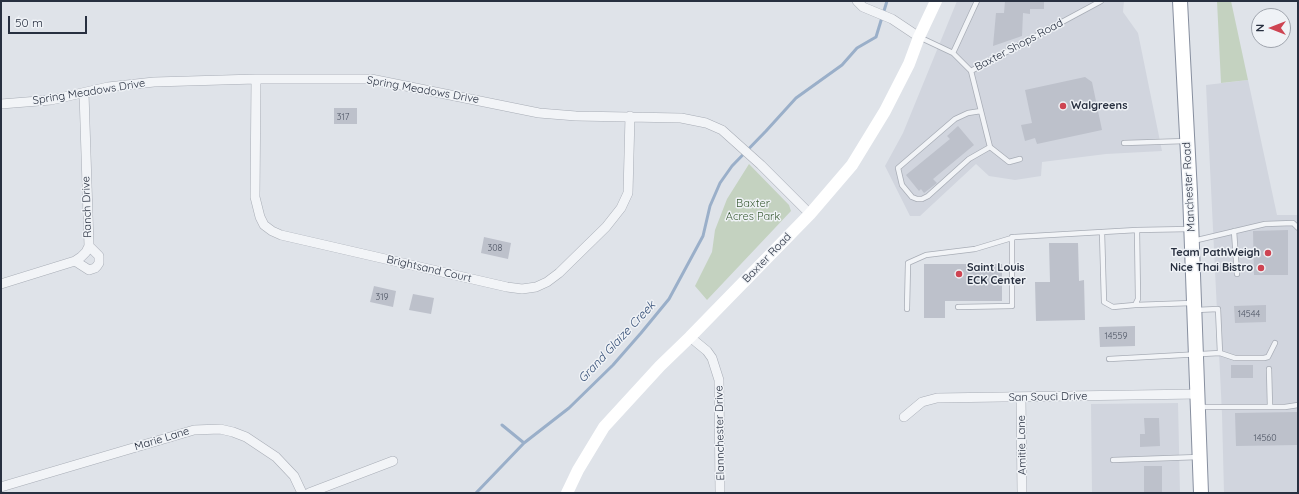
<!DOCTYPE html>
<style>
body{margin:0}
#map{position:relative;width:1299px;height:494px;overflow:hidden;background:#dfe3e9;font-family:Quicksand,sans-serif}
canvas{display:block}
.frame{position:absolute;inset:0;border:2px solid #283040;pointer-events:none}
.north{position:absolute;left:1251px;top:8px;width:40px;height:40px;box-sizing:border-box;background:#eff2f6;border:1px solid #9fa4ad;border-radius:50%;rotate:270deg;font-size:11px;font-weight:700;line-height:16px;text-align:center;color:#283040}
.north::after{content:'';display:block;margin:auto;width:14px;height:18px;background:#ce4452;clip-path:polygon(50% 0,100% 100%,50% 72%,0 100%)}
.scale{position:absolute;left:8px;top:16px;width:79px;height:18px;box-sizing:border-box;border:2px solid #283040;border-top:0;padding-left:5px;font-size:12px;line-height:14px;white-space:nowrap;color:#283040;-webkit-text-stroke:3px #eff2f6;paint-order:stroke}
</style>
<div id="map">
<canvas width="1299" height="494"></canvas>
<div class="frame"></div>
<div class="north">N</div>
<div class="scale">50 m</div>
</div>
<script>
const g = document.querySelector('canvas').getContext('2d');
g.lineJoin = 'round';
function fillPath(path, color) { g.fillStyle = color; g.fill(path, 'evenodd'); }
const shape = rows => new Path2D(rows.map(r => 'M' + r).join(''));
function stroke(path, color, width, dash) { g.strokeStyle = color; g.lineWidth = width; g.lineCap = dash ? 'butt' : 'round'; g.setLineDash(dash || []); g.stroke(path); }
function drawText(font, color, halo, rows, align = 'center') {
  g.font = font + ' Quicksand,sans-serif'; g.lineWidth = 3; g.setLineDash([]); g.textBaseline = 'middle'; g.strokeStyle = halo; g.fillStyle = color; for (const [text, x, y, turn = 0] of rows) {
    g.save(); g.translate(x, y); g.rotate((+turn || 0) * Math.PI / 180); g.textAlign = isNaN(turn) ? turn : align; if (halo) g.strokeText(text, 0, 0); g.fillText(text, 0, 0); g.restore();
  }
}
fillPath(shape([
 [957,1,1124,1,1123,12,1138,33,1162,151,1106,154,1042,162,1041,176,1015,180,989,176,976,164,920,216,910,216,885,166,903,133],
 [1248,80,1277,215,1298,215,1298,493,1224,493,1222,414,1206,85],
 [1178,403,1180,493,1092,493,1091,404]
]), '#d1d5de');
fillPath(shape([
 [1217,1,1231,1,1248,80,1221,83],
 [749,164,789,205,791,211,707,300,695,286,712,252,715,230,727,199]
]), '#c4d2c0');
stroke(shape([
 [502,425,524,443],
 [476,493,524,443,569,408,613,365,641,333,669,299,703,236,710,206,720,183,732,166,766,131,796,98,842,65,857,48,876,37,887,1]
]), '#9aafc9', 3);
fillPath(shape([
 [1005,1,1044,1,1044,9,1030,9,1030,14,1023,13,1022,36,993,46,996,13,1004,13],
 [1085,77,1092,82,1102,130,1037,144,1035,138,1025,141,1021,125,1032,123,1025,90],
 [334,108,357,108,357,124,334,124],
 [958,126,974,145,933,179,937,183,924,193,921,189,919,191,906,175,950,139,947,136],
 [1288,230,1288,275,1254,275,1253,231],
 [484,237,511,243,508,259,481,253],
 [1049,243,1078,243,1079,281,1084,280,1085,320,1036,321,1035,282,1050,282],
 [924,264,1002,264,1002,301,945,301,945,318,924,318],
 [374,286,396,291,393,307,370,302],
 [413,294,434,298,431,314,409,310],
 [1266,305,1266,322,1235,323,1234,306],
 [1135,326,1135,346,1100,347,1099,327],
 [1231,365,1253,365,1253,378,1231,378],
 [1298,412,1298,445,1236,446,1235,413],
 [1144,418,1159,418,1160,446,1140,447,1140,434,1145,434],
 [1144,466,1162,466,1162,493,1144,493]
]), '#bdc1cb');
const service = shape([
 [919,37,953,53,971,71,1101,1],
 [953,53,977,1],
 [971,71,990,147,1009,162,1020,159],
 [981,111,968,113,955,119,898,168,902,185,912,197,917,199,922,199,928,196,969,159,990,147],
 [1124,143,1186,141],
 [1234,231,1237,274],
 [1102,232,1104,302,1113,307,1135,305,1138,299,1137,230],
 [1193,241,1265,224,1293,223,1298,228],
 [1135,305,1192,303],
 [958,307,1012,306,1012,237],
 [907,309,908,263,926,255,975,249,1015,237,1137,230,1190,229],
 [1220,353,1235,358,1264,358,1268,357,1275,343],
 [1109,359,1220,353,1218,309,1196,310],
 [1269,369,1270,407],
 [1200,407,1285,407,1298,405],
 [1113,460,1199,457]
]);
const minor = shape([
 [857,1,863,7,892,19,919,37],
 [256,79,255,197,260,217,264,225,272,231,281,235,507,287,522,289,536,287,547,282,559,273,606,227,621,208,628,193,630,116],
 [1,104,51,100,108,87,154,82,256,79,371,79,539,113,576,116,681,118,706,123,722,130,761,165,810,214],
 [75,261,89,270,95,268,97,266,99,263,99,256,89,246],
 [1,284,75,261,81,257,86,252,89,246,84,93],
 [690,337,707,351,712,358,719,380,720,493],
 [1021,397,1022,493],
 [904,417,922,402,937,398,1198,394],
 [1,487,194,430,220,429,233,432,246,437,276,457,294,476,302,493],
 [309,493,393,461]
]);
const trunk = shape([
 [1180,1,1190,193,1201,493]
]);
stroke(service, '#a8adb6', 6);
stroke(minor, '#a8adb6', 10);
stroke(trunk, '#878f9f', 16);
stroke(service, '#f2f4f7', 4.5);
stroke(minor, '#f2f4f7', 9);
stroke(shape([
 [567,493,578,470,604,427,660,366,690,337,810,214,852,165,885,111,909,64,919,37,936,1]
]), '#fff', 12);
stroke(trunk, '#fff', 14);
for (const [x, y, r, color] of [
 [1063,106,4,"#ce4452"],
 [1268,253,4,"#ce4452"],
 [1261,268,4,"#ce4452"],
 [959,274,4,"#ce4452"]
]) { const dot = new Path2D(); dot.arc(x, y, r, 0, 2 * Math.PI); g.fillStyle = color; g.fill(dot); stroke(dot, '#eff2f6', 1.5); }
drawText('9px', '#4d5463', null, [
 ["317",343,117],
 ["308",495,248],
 ["319",382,297],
 ["14544",1249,314],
 ["14559",1116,336],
 ["14560",1265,438]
]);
drawText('11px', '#283040', '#eff2f6', [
 ["Baxter Shops Road",1019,45,-28],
 ["Spring Meadows Drive",423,90,10],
 ["Spring Meadows Drive",89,92,-9],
 ["Manchester Road",1189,187,-93],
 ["Ranch Drive",87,207,-92],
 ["Baxter Road",767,258,-46],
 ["Brightsand Court",429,269,13],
 ["San Souci Drive",1048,397,-1],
 ["Elannchester Drive",720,433,-91],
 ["Marie Lane",162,439,-17],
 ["Amitie Lane",1022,445,-91]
]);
drawText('bold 11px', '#283040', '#eff2f6', [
 ["Walgreens",1071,106],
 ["Team PathWeigh",1260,253,"right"],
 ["Saint Louis",967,268],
 ["ECK Center",967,281],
 ["Nice Thai Bistro",1253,268,"right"]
], 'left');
drawText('11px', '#3b5c35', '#eff2f6', [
 ["Baxter",753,204],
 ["Acres Park",753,217]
]);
drawText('italic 12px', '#324c74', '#eff2f6', [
 ["Grand Glaize Creek",617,342,-47]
]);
</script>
